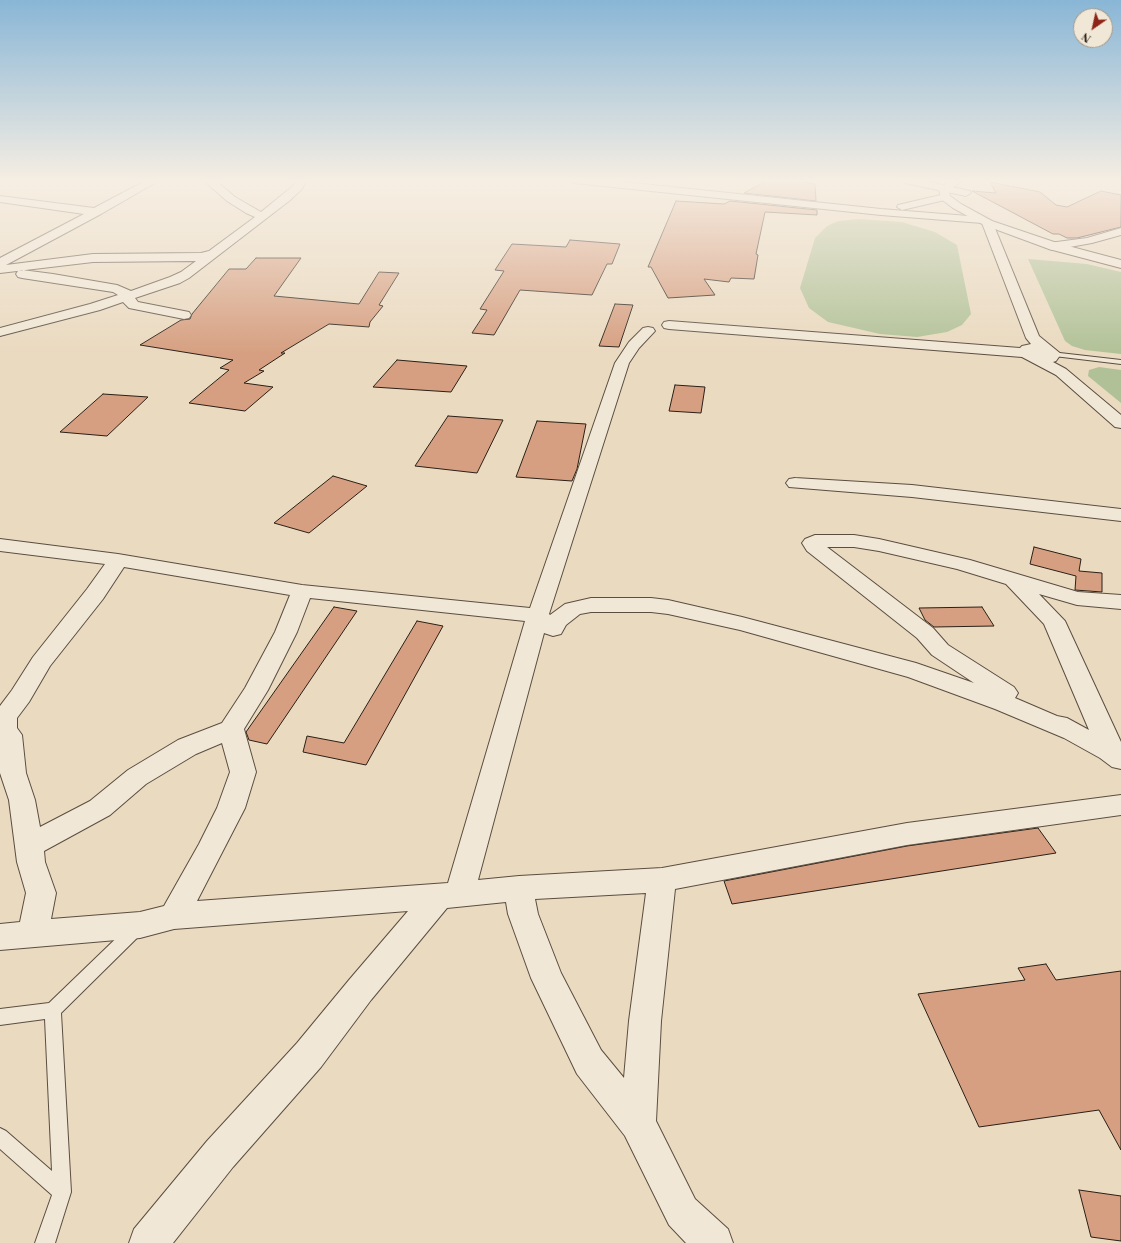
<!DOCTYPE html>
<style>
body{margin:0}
#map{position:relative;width:1121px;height:1243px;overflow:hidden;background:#eadac0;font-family:"Libre Bodoni",serif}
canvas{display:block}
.north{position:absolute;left:1073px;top:8px;width:40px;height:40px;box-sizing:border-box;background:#f1e7d6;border:1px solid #a19789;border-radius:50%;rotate:214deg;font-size:11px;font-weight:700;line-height:16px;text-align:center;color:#2a1f16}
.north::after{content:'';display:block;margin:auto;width:14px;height:18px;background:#8f2418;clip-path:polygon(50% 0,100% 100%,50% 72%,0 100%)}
</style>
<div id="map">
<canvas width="1121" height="1243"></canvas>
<div class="north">N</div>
</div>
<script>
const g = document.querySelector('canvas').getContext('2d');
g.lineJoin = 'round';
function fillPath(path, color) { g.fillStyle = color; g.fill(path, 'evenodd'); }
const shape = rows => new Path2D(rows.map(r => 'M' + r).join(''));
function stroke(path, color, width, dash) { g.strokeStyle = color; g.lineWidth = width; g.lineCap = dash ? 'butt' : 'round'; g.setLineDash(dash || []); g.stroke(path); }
fillPath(shape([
 [859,219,902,222,935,232,957,245,971,314,962,325,947,332,917,337,880,334,828,322,809,308,800,288,815,238,827,226,838,221],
 [1028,259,1087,264,1121,272,1121,354,1085,350,1072,346,1065,341],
 [1099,367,1121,370,1121,403,1088,376,1089,370]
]), '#b1c197');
const building = shape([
 [768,180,789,180,815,184,816,201,744,193,768,180],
 [990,182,1040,192,1056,205,1067,207,1101,191,1121,195,1121,227,1077,238,1067,238,1059,234,1053,234,972,191,996,193,990,182],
 [676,201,724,204,730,201,817,210,817,215,765,212,756,254,758,255,754,279,731,278,729,282,704,279,715,295,668,298,651,267,648,267,676,201],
 [570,240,620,244,612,264,607,264,592,295,520,290,494,335,472,333,487,310,480,309,504,271,495,270,512,244,566,247,570,240],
 [256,258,301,258,274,296,359,304,379,272,399,273,379,305,383,306,370,322,369,327,329,324,281,353,285,353,259,370,264,371,244,383,273,387,245,411,189,403,229,370,220,368,233,360,140,345,181,320,190,319,192,314,229,269,246,269,256,258],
 [615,304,633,305,619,347,599,346,615,304],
 [397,360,467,366,451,392,373,387,397,360],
 [675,385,705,387,701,413,669,411,675,385],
 [103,394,148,397,107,436,60,432,103,394],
 [448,416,503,420,477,473,415,466,448,416],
 [537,421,586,424,577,469,572,481,516,477,537,421],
 [333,476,367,486,309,533,274,523,333,476],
 [1034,547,1081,559,1079,571,1102,573,1102,592,1075,590,1076,576,1030,564,1034,547],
 [334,607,357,611,267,744,249,740,246,732,334,607],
 [982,607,994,626,934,627,925,620,919,608,982,607],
 [417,621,443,626,366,765,303,752,307,736,344,743,417,621],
 [1038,828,1056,853,732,904,724,881,907,846,1038,828],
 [1046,964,1056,980,1121,971,1121,1150,1099,1110,979,1127,918,994,1025,980,1018,968,1046,964],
 [1079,1190,1121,1196,1121,1241,1091,1237,1079,1190]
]);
fillPath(building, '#d69f81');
stroke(building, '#2a1f16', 1);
const service = shape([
 [1051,352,1121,360,1121,364,1054,356,1051,356,1051,352],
 [136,922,141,924,144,929,141,934,61,1013,71,1192,55,1243,35,1243,52,1195,0,1149,0,1128,6,1131,52,1171,45,1019,0,1025,0,1009,49,1003,131,924,136,922]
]);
const minor = shape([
 [147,180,160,180,101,214,6,265,93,254,201,253,209,251,255,217,246,213,227,201,203,180,215,180,235,197,261,212,293,186,296,180,306,180,302,189,289,201,189,278,180,283,135,298,138,302,189,312,191,315,189,318,184,319,129,308,123,302,100,310,0,336,0,328,90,304,118,295,113,292,22,278,18,277,16,274,18,271,22,270,53,274,117,285,131,291,170,277,181,272,196,261,93,262,0,273,0,258,84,214,0,202,0,196,94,208,147,180],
 [569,180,605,180,881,209,981,217,987,220,992,221,1039,336,1061,354,1056,361,1053,362,1066,369,1121,415,1121,428,1115,427,1056,375,1022,357,669,329,664,328,662,325,664,322,669,321,1020,348,1022,346,1031,344,1026,338,982,223,881,215,574,183,569,180],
 [900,180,920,180,970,191,971,193,966,196,905,183,900,180],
 [945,194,950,197,949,199,902,210,897,207,898,205,945,194],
 [1121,228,1121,235,1092,243,1053,250,1049,249,1047,246,1049,243,1087,238,1121,228],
 [648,327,653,328,655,331,639,348,629,363,549,614,550,615,565,604,591,598,651,598,668,600,742,617,916,663,974,683,932,655,917,638,807,551,802,543,805,539,815,535,854,535,879,539,970,560,1078,592,1121,595,1121,609,1077,605,1039,594,1065,621,1121,742,1121,769,1112,767,1100,758,1064,738,995,709,908,677,740,630,668,614,651,612,591,612,580,614,566,625,561,634,553,636,544,633,478,880,519,876,662,868,907,823,1121,795,1121,815,907,845,675,889,661,1021,656,1121,695,1199,728,1229,733,1243,686,1243,669,1225,625,1136,577,1074,531,978,508,914,506,902,447,908,371,1000,321,1067,233,1167,173,1243,129,1243,134,1229,207,1141,297,1043,349,980,408,911,174,929,140,938,0,950,0,924,20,922,26,893,17,862,9,800,0,773,0,706,12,690,33,657,87,589,105,564,0,551,0,539,118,554,302,585,530,608,615,363,629,342,643,328,648,327],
 [827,547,854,547,879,551,957,569,1006,584,1044,624,1089,730,1067,718,1057,716,1015,698,1018,693,1014,687,948,645,933,628,827,547],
 [124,567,290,595,275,632,245,688,222,723,178,740,128,770,90,801,40,827,35,800,26,773,22,735,17,728,17,718,29,702,50,666,103,599,124,567],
 [310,598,525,621,448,883,197,901,245,808,256,772,244,729,268,690,297,632,310,598],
 [222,743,230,772,217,808,199,844,164,906,140,912,51,919,56,893,45,862,44,851,110,815,146,784,196,754,222,743],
 [646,893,629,1021,624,1078,601,1050,561,973,538,914,535,899,646,893],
 [795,478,912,485,1121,509,1121,521,912,497,789,487,786,483,789,479,795,478]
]);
const tertiary = shape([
 [951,180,964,180,949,190,950,196,961,204,992,221,1057,243,1121,260,1121,268,1049,249,984,225,953,208,941,199,939,189,951,180]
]);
stroke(service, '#5a4e40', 2);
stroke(minor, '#5a4e40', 2);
stroke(tertiary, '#5a4e40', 2);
fillPath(service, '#f1e7d6');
fillPath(minor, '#f1e7d6');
fillPath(tertiary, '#f1e7d6');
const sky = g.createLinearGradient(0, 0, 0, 354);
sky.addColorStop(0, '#89b6d6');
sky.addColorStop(0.51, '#f6eee3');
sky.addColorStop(1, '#f6eee300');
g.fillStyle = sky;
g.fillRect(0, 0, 1121, 354);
</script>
